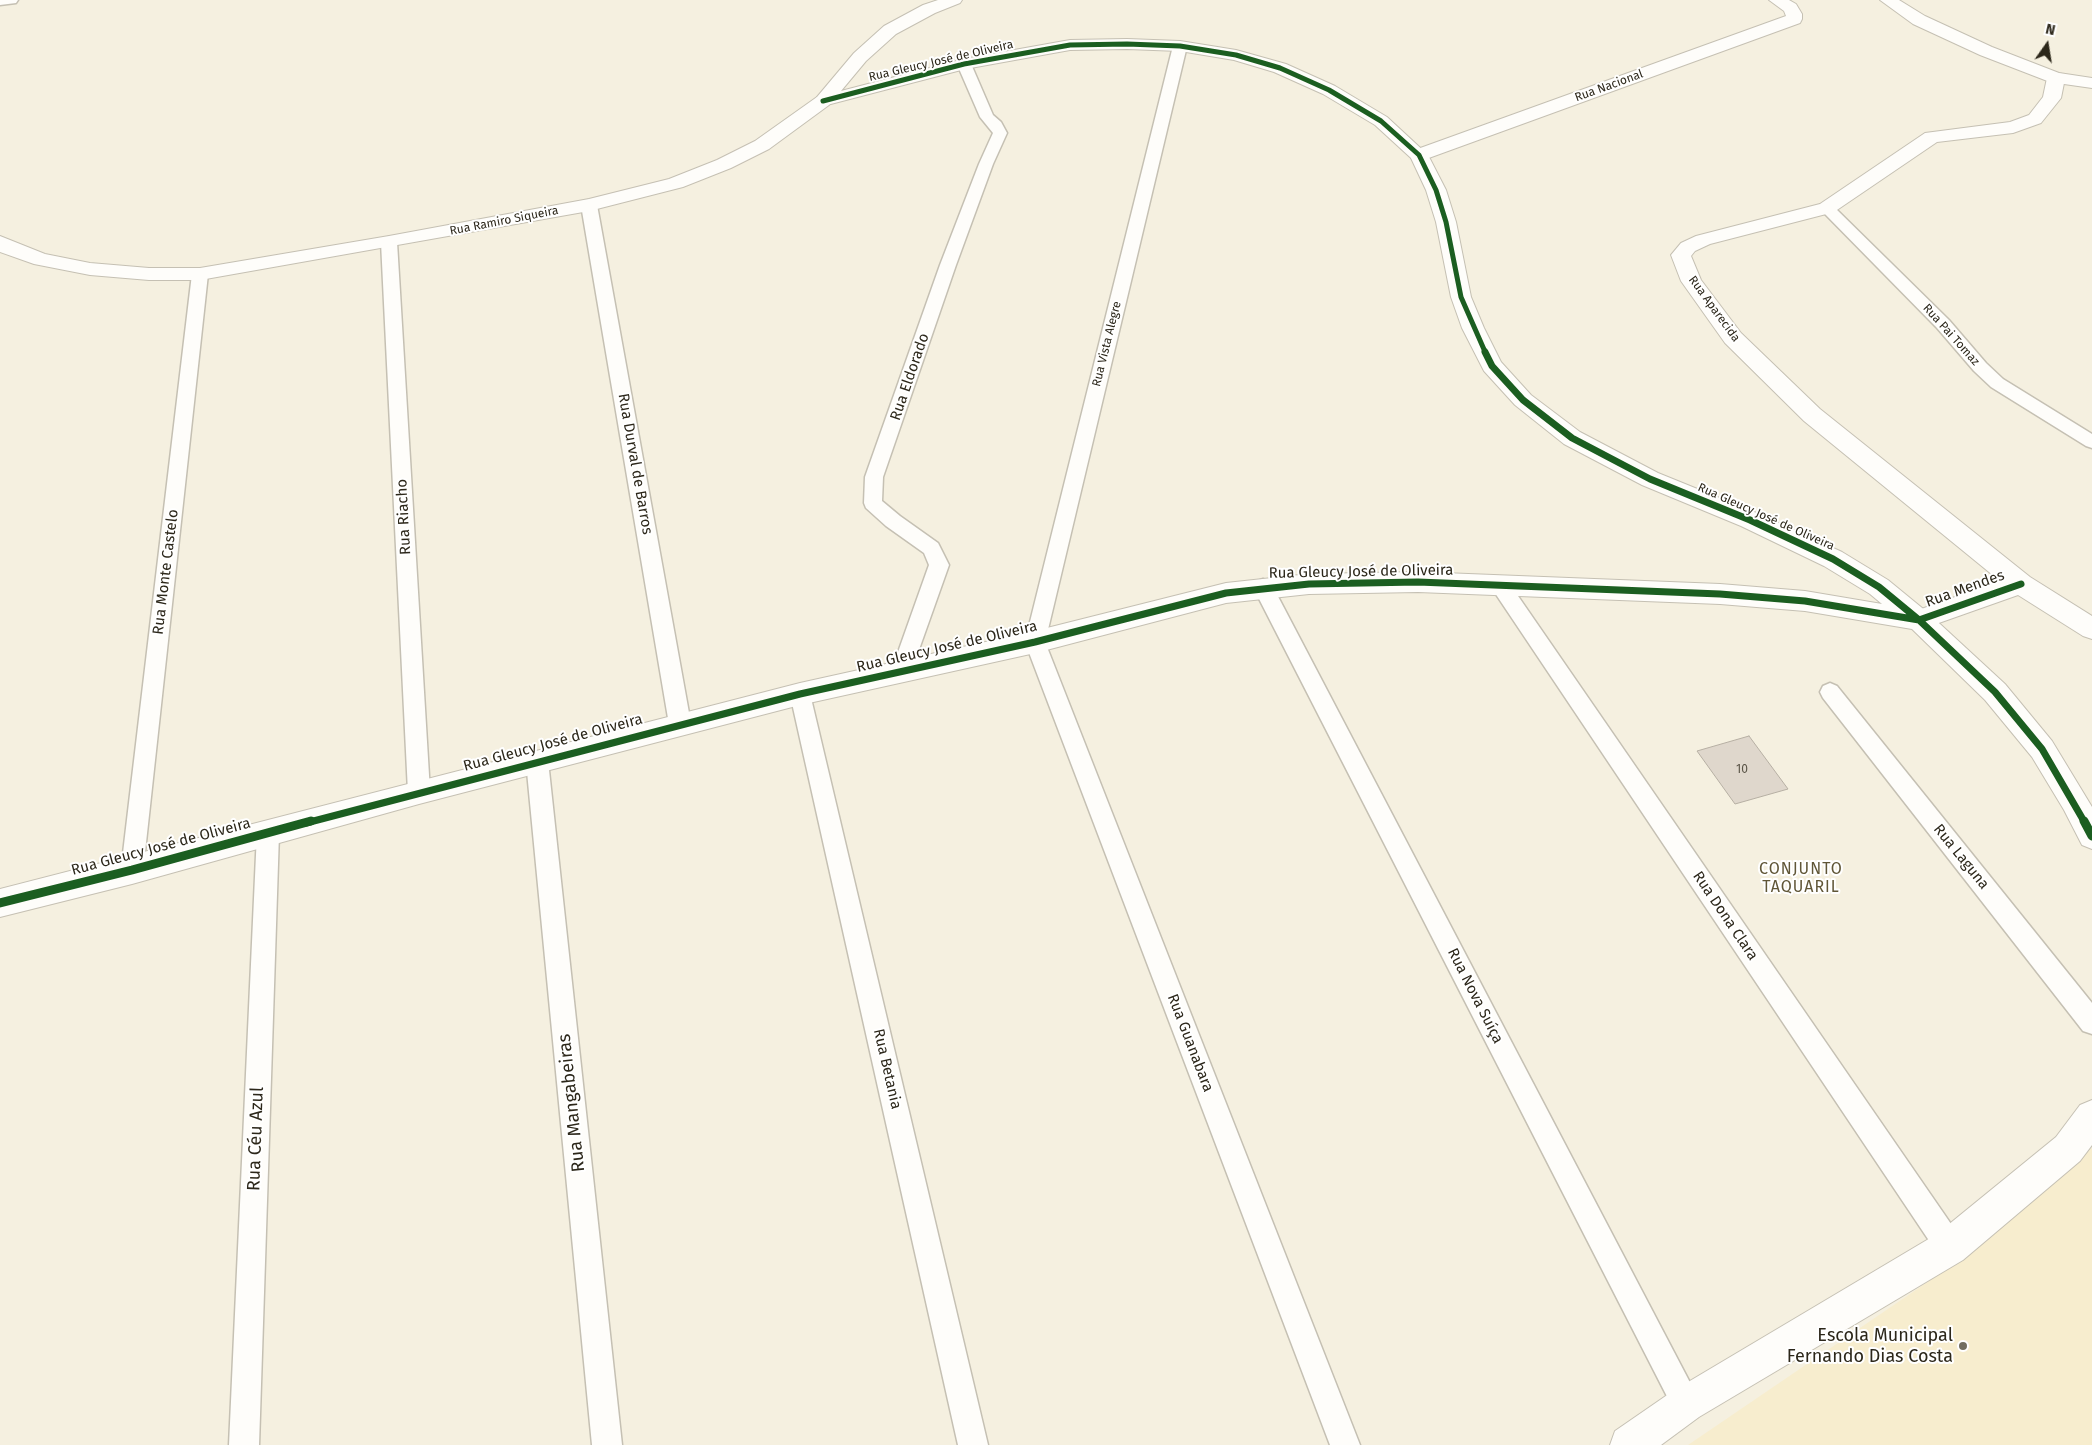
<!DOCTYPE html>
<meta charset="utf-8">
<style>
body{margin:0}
#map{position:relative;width:2092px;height:1445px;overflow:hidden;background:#f5f0e0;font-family:"Fira Sans",sans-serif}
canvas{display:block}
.north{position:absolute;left:2022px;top:20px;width:50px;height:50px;-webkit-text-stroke:4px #fff;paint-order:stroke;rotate:13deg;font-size:14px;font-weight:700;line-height:20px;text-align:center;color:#2c271a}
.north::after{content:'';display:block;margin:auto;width:18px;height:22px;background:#2c271a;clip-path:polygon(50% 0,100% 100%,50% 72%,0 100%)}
</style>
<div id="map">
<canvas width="2092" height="1445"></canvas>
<div class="north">N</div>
</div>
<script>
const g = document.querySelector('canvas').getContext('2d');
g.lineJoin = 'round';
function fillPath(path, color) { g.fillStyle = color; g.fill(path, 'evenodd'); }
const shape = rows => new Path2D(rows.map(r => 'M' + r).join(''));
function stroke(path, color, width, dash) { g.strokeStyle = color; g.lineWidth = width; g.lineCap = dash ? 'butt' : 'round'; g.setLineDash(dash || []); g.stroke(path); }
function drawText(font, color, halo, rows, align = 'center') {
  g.font = font + ' "Fira Sans",sans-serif'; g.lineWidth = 4; g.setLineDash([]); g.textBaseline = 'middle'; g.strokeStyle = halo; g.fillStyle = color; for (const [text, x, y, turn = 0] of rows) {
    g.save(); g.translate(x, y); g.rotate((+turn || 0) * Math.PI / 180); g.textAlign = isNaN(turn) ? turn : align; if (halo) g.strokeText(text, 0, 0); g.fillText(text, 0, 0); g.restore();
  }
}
fillPath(shape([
 [2092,1148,2092,1445,1688,1445,1979,1247]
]), '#f7edce');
const building = shape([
 [1749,736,1788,789,1735,804,1697,751,1749,736]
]);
fillPath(building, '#dfd7cc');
stroke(building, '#b6afa3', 1);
const lane = shape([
 [0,0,18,0,16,3,0,5,0,0],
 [1180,42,1187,46,1045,642,1360,1445,1330,1445,1025,642,1173,46,1180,42],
 [964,60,971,64,993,115,1001,122,1007,133,993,164,956,265,883,477,882,501,900,516,938,543,949,565,911,672,908,678,901,680,894,678,891,672,929,565,924,553,886,526,866,508,864,503,865,477,940,265,979,164,993,133,980,117,957,64,964,60],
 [589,200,594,202,597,205,691,724,688,730,680,733,672,730,669,724,581,205,584,202,589,200],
 [1827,203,1832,205,1949,320,1986,363,2003,379,2092,434,2092,448,2086,446,1991,387,1974,371,1937,328,1822,211,1819,208,1822,205,1827,203],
 [389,237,395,239,397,242,430,792,427,799,419,802,411,799,408,792,381,242,383,239,389,237],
 [200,269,206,270,208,274,143,870,140,877,132,880,124,877,121,870,192,274,194,270,200,269],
 [1500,577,1507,580,1960,1237,1964,1247,1960,1257,1950,1261,1940,1257,1493,590,1490,585,1493,580,1500,577],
 [1263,579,1270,582,1273,587,1696,1394,1701,1404,1696,1414,1686,1419,1676,1414,1253,587,1256,582,1263,579],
 [1830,683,1837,686,2092,1003,2092,1034,2083,1031,1823,698,1820,692,1823,686,1830,683],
 [800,685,807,688,810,694,988,1445,958,1445,790,694,793,688,800,685],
 [537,752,545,754,548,761,622,1445,592,1445,526,761,529,754,537,752],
 [268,823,276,826,279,833,259,1445,229,1445,257,833,260,826,268,823]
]);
const street = shape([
 [1769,0,1789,0,1796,4,1802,14,1802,19,1800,23,1426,159,1419,161,1412,159,1410,155,1412,151,1786,16,1784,11,1769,0],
 [2056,73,2062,74,2065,78,2061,98,2041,123,2013,133,1937,142,1834,212,1710,244,1695,251,1691,256,1701,280,1741,333,1820,409,2030,577,2092,616,2092,639,2083,636,2018,595,1919,630,1910,627,1906,620,1910,613,2000,581,1804,421,1725,343,1681,281,1671,255,1681,243,1696,236,1820,204,1925,133,2010,122,2029,115,2043,97,2047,78,2050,74,2056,73],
 [823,96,829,97,832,101,829,105,769,149,731,168,683,187,589,211,200,280,149,280,90,275,34,264,0,252,0,236,45,254,90,263,149,268,200,268,389,236,589,199,669,179,717,160,755,141,817,97,823,96]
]);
const secondary = shape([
 [938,0,962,0,960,3,935,13,896,34,866,61,841,91,964,59,1070,40,1127,39,1180,41,1236,50,1286,64,1335,86,1387,117,1428,155,1446,190,1456,222,1471,297,1484,328,1501,362,1531,395,1580,432,1658,473,1759,514,1842,552,1888,580,1927,612,2005,684,2052,741,2092,807,2092,849,2082,845,2064,810,2032,757,1985,700,1912,629,1805,611,1720,604,1418,592,1309,594,1226,603,1035,653,800,705,419,804,132,884,0,917,0,889,800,683,1035,631,1226,583,1309,574,1418,572,1720,584,1805,591,1882,604,1870,594,1824,566,1741,526,1642,485,1564,444,1515,405,1484,371,1462,328,1451,297,1436,222,1426,190,1411,158,1375,125,1323,94,1274,72,1234,60,1180,51,1127,49,1070,50,965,69,823,106,817,105,814,101,817,97,854,53,884,26,923,5,938,0],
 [1880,0,1899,0,1925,16,1992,47,2059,73,2092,78,2092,88,2050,82,1980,55,1913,24,1880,0],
 [2092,1100,2092,1145,2080,1161,1963,1260,1699,1417,1661,1445,1610,1445,1615,1431,1673,1391,1937,1234,2056,1137,2080,1105,2092,1100]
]);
stroke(lane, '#c5c0b3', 3);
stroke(street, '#c5c0b3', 2);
stroke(secondary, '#c5c0b3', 2);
fillPath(lane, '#fefdfa');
fillPath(street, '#fefdfa');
fillPath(secondary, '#fefdfa');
stroke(shape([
 [823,101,964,64,1070,45,1127,44,1180,46,1236,55,1280,68,1329,90,1381,121,1419,155,1436,190,1446,222,1461,297,1486,354]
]), '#1b5e20', 5);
stroke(shape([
 [1485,352,1492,366,1523,400,1572,438,1650,479,1750,520,1833,559,1879,587,1919,620,2021,584],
 [306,823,800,694,1035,642,1226,593,1309,584,1418,582,1720,594,1805,601,1919,620,1995,692,2042,749,2085,823]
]), '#1b5e20', 7);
stroke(shape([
 [2084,821,2092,836],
 [0,903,132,870,311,821]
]), '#1b5e20', 9);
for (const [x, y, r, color] of [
 [1963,1346,5,"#726d5f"]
]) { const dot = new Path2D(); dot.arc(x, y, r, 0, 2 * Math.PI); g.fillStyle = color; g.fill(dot); stroke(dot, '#fff', 2); }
drawText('12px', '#2c271a', '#fff', [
 ["Rua Gleucy José de Oliveira",941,61,-13],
 ["Rua Nacional",1609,86,-20],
 ["Rua Ramiro Siqueira",504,221,-11],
 ["Rua Aparecida",1714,309,54],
 ["Rua Pai Tomaz",1951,335,48],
 ["Rua Vista Alegre",1107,344,-76],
 ["Rua Gleucy José de Oliveira",1766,517,24]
]);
drawText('12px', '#595346', null, [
 ["10",1742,770]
]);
drawText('15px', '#2c271a', '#fff', [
 ["Rua Eldorado",910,377,-71],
 ["Rua Durval de Barros",635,464,80],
 ["Rua Riacho",404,517,-93],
 ["Rua Monte Castelo",166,572,-83],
 ["Rua Gleucy José de Oliveira",1361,572,-1],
 ["Rua Mendes",1965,589,-20],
 ["Rua Gleucy José de Oliveira",947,647,-13],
 ["Rua Gleucy José de Oliveira",553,743,-15],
 ["Rua Gleucy José de Oliveira",161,847,-15],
 ["Rua Laguna",1961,857,51],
 ["Rua Dona Clara",1725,916,56],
 ["Rua Nova Suíça",1475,996,63],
 ["Rua Guanabara",1190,1043,69],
 ["Rua Betania",887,1069,77]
]);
g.letterSpacing = '1px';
drawText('16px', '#605637', '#fff', [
 ["CONJUNTO",1801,870],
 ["TAQUARIL",1801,888]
]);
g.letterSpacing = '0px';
drawText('18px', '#2c271a', '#fff', [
 ["Rua Mangabeiras",572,1103,-96],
 ["Rua Céu Azul",256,1139,-88]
]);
drawText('18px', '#2c271a', '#fff', [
 ["Escola Municipal",1953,1336],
 ["Fernando Dias Costa",1953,1357]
], 'right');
</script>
